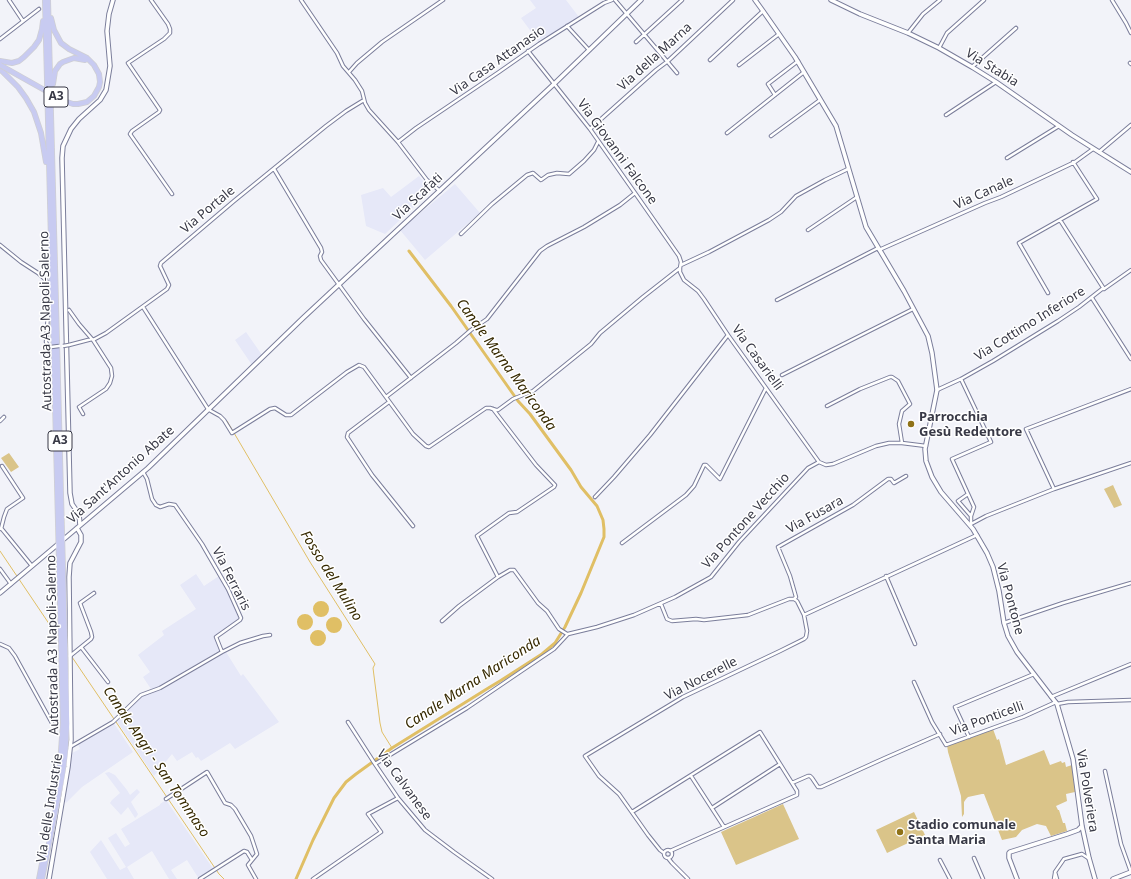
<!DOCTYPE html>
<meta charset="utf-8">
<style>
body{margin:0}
canvas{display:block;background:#f2f3f9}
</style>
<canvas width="1131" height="879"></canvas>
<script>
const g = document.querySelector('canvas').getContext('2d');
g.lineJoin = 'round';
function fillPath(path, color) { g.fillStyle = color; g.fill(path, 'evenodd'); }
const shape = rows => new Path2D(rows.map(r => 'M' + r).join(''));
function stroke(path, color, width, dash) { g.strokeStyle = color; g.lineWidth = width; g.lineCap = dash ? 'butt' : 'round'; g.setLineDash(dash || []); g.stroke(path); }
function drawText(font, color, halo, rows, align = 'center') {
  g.font = font + ' "Noto Sans",sans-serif'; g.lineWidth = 3; g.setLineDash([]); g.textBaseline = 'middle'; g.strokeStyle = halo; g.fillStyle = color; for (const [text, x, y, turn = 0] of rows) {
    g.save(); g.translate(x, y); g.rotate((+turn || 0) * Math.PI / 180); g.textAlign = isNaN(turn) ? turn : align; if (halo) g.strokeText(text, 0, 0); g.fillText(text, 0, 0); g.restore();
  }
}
fillPath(shape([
 [530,0,566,0,579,17,547,37,546,36,538,41,521,18,536,8],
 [419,176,431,191,385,234,366,226,361,195,383,188,391,197],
 [455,184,480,213,425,260,400,230],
 [246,332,262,355,252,365,235,340],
 [196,574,204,586,219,576,240,616,240,619,214,637,221,650,158,687,151,689,143,677,150,672,138,655,164,635,162,631,196,609,180,585],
 [226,652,241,676,243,674,279,722,235,749,230,743,201,761,198,757,196,758,192,752,177,761,172,754,154,776,116,720,137,700,142,696,158,691,166,687],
 [113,722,133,752,82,787,66,803,65,801,72,753,80,749,78,744],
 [109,772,115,775,127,790,130,795,137,789,140,792,131,802,138,814,137,816,135,818,128,807,121,815,110,803,112,800,120,793,105,773],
 [166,800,214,870,199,879,187,860,171,870,177,879,169,879,152,851,127,867,134,879,107,879,90,852,101,840,120,870,126,867,108,838,116,833,125,847,130,844,121,829,160,805,160,804]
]), '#e6e8f8');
fillPath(shape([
 [9,453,19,467,11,472,1,458],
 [1113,485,1122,505,1114,508,1104,489],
 [993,729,997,740,999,739,1006,765,1044,750,1050,765,1061,761,1062,763,1065,762,1066,767,1072,765,1075,792,1066,794,1067,801,1056,806,1058,810,1059,810,1063,823,1065,823,1067,831,1051,836,1046,826,1037,824,1022,830,1016,837,1002,840,984,794,982,794,968,797,966,799,964,802,964,814,962,817,961,796,948,752,947,745],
 [783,804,799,839,736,865,721,832],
 [914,812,925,835,887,853,876,830]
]), '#dac489');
fillPath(shape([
 '313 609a8 8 0 1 1 16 0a8 8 0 1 1-16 0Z',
 '297 622a8 8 0 1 1 16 0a8 8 0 1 1-16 0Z',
 '326 625a8 8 0 1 1 16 0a8 8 0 1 1-16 0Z',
 '310 638a8 8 0 1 1 16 0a8 8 0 1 1-16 0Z'
]), '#e0bf65');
stroke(shape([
 [227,421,310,562,375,664,373,668,380,723,382,732,392,748],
 [0,551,58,637],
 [72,657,219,874,224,879]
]), '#e0bf65', 1);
stroke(shape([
 [296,879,313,840,334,798,346,782,356,774,392,748,490,687,500,681,542,654,555,643,565,627,581,593,604,537,604,529,603,520,597,506,581,487,571,470,530,414,518,401,451,306,409,251]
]), '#e0bf65', 3);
const street = shape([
 [9,0,23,21],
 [151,0,168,24,170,29,170,33,164,39,128,63,160,110,159,112,132,131,130,134,172,194],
 [301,0,337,53,343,66,355,80,362,91,365,103,369,110,398,142,427,180,440,191],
 [615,0,677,73],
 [1112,0,1126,23,1131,33],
 [567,26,589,50],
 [908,33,923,14,940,0],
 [0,39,39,9],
 [636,42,682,0],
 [939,48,947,33,984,0],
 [528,51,590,129,635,193,679,256,681,262,680,268,680,272,684,280,698,291,704,299,728,335,819,462],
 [710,60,763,11],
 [1130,63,1131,64],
 [739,65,779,34],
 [972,67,1016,28],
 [349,72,357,63,382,42,443,0],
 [775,95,768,84,798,61],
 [946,115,996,82],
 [590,129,656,70,668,61,733,0],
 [727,133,804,72],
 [771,136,820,100],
 [398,142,416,128,499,72,539,44,604,3,612,0],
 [1099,152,1131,125],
 [1007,158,1059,126],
 [274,169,321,248,322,252,320,256,321,260,364,319,411,378],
 [1060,220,1090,267,1104,289],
 [808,230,857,197],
 [461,234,492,204,527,175,533,173,541,180,548,175,557,173,569,174,584,161,594,150,598,142],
 [0,245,21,262,38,273,46,280,48,286,49,300,46,342,48,346,51,347],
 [879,250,985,203,1001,197,1075,162,1093,149],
 [681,265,709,252,769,220,781,212,796,196,825,180,848,169],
 [1048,293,1019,243,1097,199,1073,162],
 [1092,298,1131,359],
 [777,300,878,248],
 [143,307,208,409,211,411,220,416,224,420,232,433,270,409,275,408,286,415,291,415,347,372,359,365,364,367,413,434,426,446,429,447,486,408,490,408,496,410,498,410,513,399,533,391,591,344,600,333,643,297,680,268],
 [69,310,79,324,92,339],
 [69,345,92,339,93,340,106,333,167,289,169,285,161,268,160,266,161,263,234,201,326,126,346,111,364,100],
 [782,375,913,309],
 [961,379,991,442,952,459,974,507,971,516,971,523],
 [937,390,961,379,993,361,1058,321,1079,307,1102,289,1104,289,1131,270],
 [386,397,456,343,471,330,487,319,540,251,547,246,584,227,620,205,635,193],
 [389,402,348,433,347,437,372,475,413,526],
 [827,406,860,389,890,377,892,377,898,381,910,404,902,411,899,424,902,443],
 [83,414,79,407,106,389,110,383,112,376,111,368,93,340],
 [0,421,4,417],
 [819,462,826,465,833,464,876,446,889,443,902,443,926,446],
 [1054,489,1026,429,1131,389],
 [968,494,958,501,971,516],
 [595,497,614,477,650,435,728,335],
 [971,524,986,516,1054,489,1131,463],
 [1,528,32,566],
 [1,529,4,517,7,509,23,498,2,466],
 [622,543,686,495,694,486,704,465,706,465,720,479,766,388],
 [0,569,11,584],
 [886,576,915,644],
 [498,577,510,570,514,570,538,603,547,611,559,629,567,634],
 [794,599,796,597,790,576,778,547,853,505,888,479,891,479,894,483,906,476],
 [661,604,667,619,672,621,696,619,704,620,748,615,789,599,794,599,797,601,804,615],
 [442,621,459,606,498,577,477,536,509,513,517,512,554,487,555,485,536,465,493,409],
 [1004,623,1063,603,1131,583],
 [0,644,9,648,15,656,53,725],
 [81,647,108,682],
 [222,652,240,643,263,636,270,635],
 [70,656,91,639,92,637,91,632,80,603,94,593],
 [914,682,932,722,946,745,1023,717,1056,702],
 [1051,697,1131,664],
 [1057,704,1068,702,1131,700],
 [348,722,375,764,398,798,425,830,454,852,492,879],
 [969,737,955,707,1034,674],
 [70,747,113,722,141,695,160,688,222,652,216,637,240,620,241,618,228,589,202,544,175,505,169,504,160,507,156,505,152,499,147,479,143,472],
 [375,764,467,708,520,672,554,649,568,634,597,627,634,615,675,597,711,577,739,542,808,468,819,462],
 [1105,771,1121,844,1131,872],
 [691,776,724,827],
 [792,783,808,776,810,776,812,778,818,787,821,787,885,758,940,734],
 [166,799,207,772,225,803,231,805,235,809,251,836,257,854,248,865,256,879],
 [712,808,780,764],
 [632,812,760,732,797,791,797,795,670,851],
 '664 854a4 4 0 1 1 8 0a4 4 0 1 1-8 0Z',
 [664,853,660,850,648,835,619,794,599,776,585,756,683,697,780,651,804,639,806,637,807,631,804,615,977,535],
 [668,858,672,863,688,879],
 [974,858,983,879],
 [940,860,950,879],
 [200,879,244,851,247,852,252,860],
 [313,879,381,832,368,814,398,798],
 [1054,879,1055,873],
 [1057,879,1055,872,1064,859,1082,854,1088,858]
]);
const secondary = shape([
 [755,0,763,11,795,57,836,126,866,227,904,291,928,336,932,353,937,390,925,449,926,461,932,477,941,492,973,529,987,553,993,567,999,591,1004,623,1008,636,1017,652,1057,704,1073,759,1082,826,1089,858,1095,879],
 [831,0,860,14,908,33,939,48,972,67,996,82,1072,135,1131,172],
 [80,525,79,514,72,504,70,493,62,158,63,146,71,129,79,119,100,100,106,90,110,66,107,31,109,14,113,0],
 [64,539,148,468,303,318,554,84,641,0],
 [0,593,57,545],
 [49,879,68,767,71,740,69,577,70,563,81,542,81,535,77,528],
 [1017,879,1009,858,1009,853,1010,852,1067,834,1078,830,1082,826],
 [1113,879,1131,872]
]);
const highway = shape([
 [45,0,63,723,60,765,53,805],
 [51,18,54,30,61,43,69,49,87,58,94,65,99,74],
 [0,61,12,63,19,61,24,57,34,47,39,40,42,29,43,21],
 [0,69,18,87,26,98,34,112,41,133,46,162],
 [53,84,55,71,60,64,63,62,74,58,85,60],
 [39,879,45,848],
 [42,879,62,777,65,756,67,723,48,0]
]);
stroke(street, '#7b7e9b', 4.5);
stroke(secondary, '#7b7e9b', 5.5);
stroke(highway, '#cfcfd3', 6);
stroke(street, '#fff', 2.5);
stroke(secondary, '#fff', 3.5);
stroke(highway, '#c8cbf1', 4.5);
const streetBridge = shape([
 [63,346,69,345],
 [51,347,59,346]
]);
const highwayBridge = shape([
 [0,65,64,101,73,104,78,104,87,102,94,96,99,87,100,82,99,74]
]);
stroke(streetBridge, '#7b7e9b', 4.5, []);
stroke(highwayBridge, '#cfcfd3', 6, []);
stroke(streetBridge, '#fff', 2.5);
stroke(highwayBridge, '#c8cbf1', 4.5);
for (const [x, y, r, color] of [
 [911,424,4,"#8f7217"],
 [900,832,4,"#8f7217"]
]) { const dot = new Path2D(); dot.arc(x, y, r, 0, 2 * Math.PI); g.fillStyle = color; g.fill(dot); stroke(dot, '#fff', 1.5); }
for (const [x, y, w] of [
 [56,97,24],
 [60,441,24]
]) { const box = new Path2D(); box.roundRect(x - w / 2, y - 10, w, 20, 3); g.fillStyle = '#fff'; g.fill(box); stroke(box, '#383946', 1); }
drawText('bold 12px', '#383946', null, [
 ["A3",56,97],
 ["A3",60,441]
]);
drawText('13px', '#383946', '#fff', [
 ["Via della Marna",655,57,-42],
 ["Via Casa Attanasio",498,61,-35],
 ["Via Stabia",992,68,32],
 ["Via Giovanni Falcone",617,152,54],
 ["Via Canale",984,193,-24],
 ["Via Scafati",418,197,-43],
 ["Via Portale",208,210,-40],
 ["Autostrada A3 Napoli-Salerno",46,321,-91],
 ["Via Cottimo Inferiore",1030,324,-32],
 ["Via Casarielli",757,358,54],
 ["Via Sant'Antonio Abate",121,475,-42],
 ["Via Fusara",815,515,-29],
 ["Via Pontone Vecchio",746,521,-48],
 ["Via Ferraris",231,579,63],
 ["Via Pontone",1010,599,75],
 ["Autostrada A3 Napoli-Salerno",53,645,-91],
 ["Via Nocerelle",701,679,-27],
 ["Via Ponticelli",987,719,-20],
 ["Via Calvanese",404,785,54],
 ["Via Polveriera",1087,791,81],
 ["Via delle Industrie",50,808,-81]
]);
drawText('bold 13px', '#383946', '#fff', [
 ["Parrocchia",919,417],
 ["Gesù Redentore",919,432],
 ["Stadio comunale",908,825],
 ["Santa Maria",908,840]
], 'left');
drawText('italic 14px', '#362900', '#fff', [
 ["Canale Marna Mariconda",506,365,54],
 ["Fosso del Mulino",331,576,58],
 ["Canale Marna Mariconda",473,683,-33],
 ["Canale Angri - San Tommaso",156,762,56]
]);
</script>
